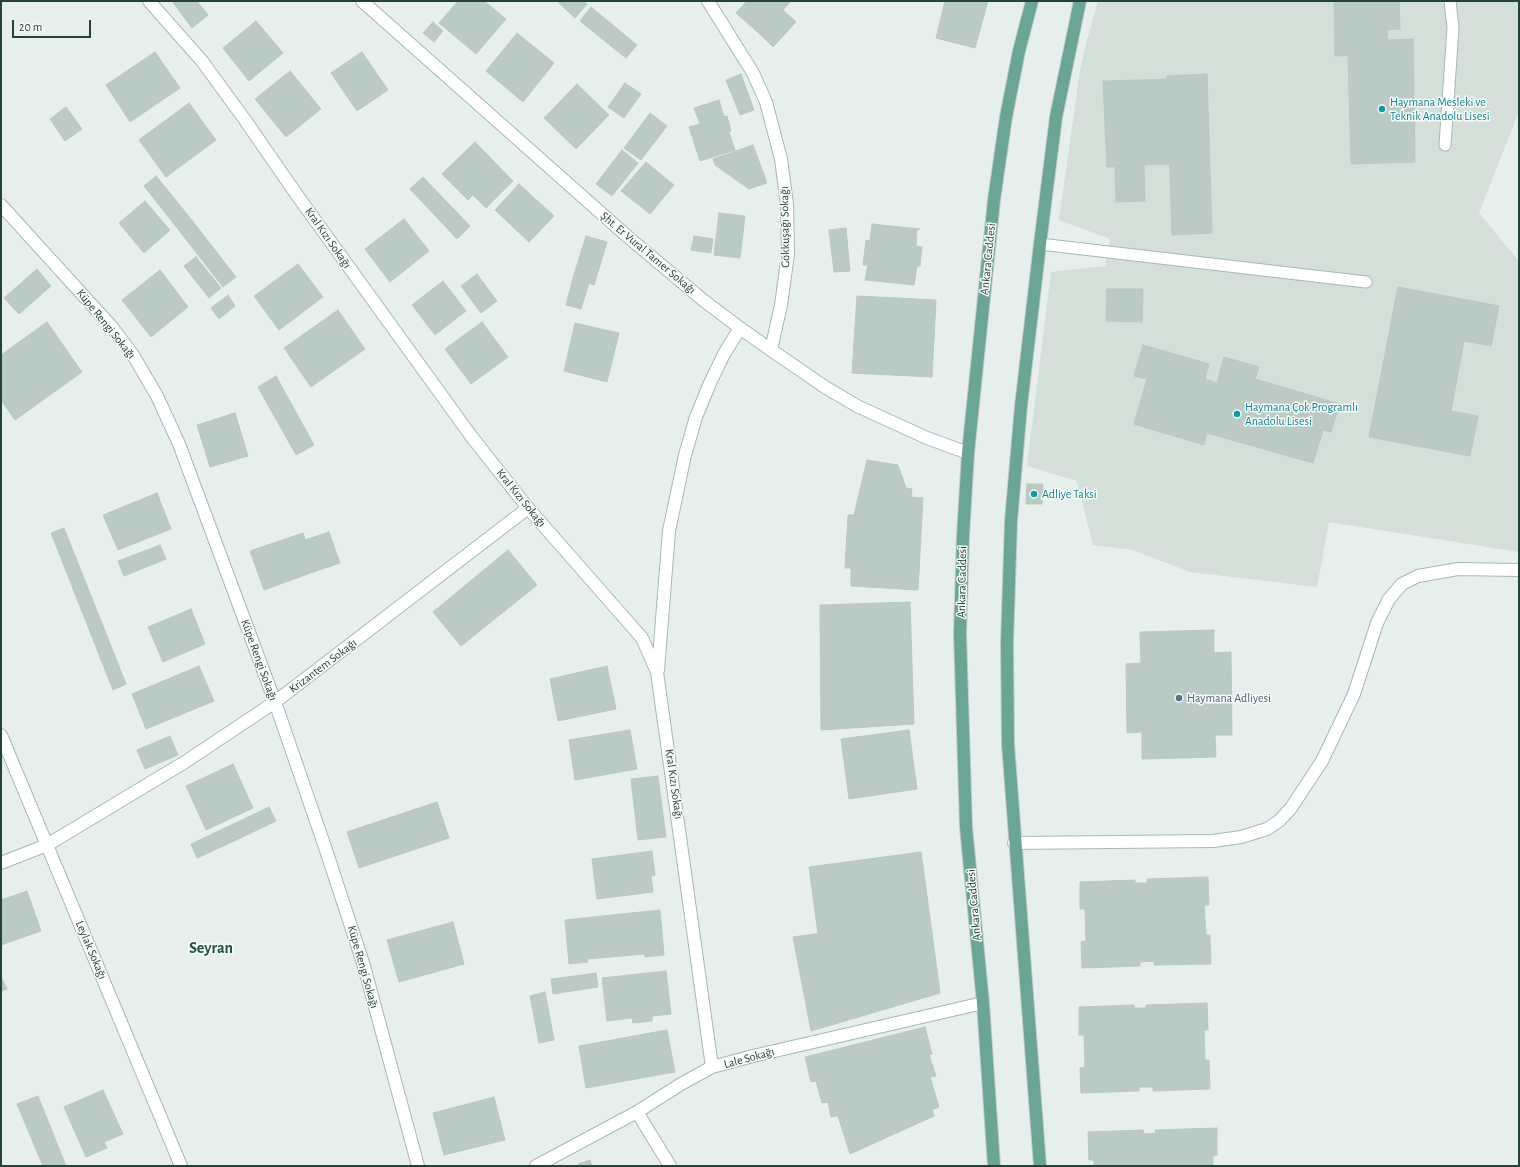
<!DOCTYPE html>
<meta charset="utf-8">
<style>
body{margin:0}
#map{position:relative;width:1520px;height:1167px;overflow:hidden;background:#e6efeb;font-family:"Alegreya Sans",sans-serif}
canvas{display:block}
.frame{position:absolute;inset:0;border:2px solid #24423a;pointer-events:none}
.scale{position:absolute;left:12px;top:20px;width:79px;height:18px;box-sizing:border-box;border:2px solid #24423a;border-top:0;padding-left:5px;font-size:12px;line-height:14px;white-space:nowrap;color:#24423a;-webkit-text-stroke:3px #f7fbf9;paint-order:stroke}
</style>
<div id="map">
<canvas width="1520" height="1167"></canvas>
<div class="frame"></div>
<div class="scale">20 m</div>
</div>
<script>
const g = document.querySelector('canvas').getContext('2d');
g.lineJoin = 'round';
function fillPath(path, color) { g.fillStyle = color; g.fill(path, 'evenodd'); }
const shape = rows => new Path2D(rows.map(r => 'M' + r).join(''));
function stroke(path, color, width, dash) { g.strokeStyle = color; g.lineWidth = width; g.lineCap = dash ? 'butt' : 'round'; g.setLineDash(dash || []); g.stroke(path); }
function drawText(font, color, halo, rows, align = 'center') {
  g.font = font + ' "Alegreya Sans",sans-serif'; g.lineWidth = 3; g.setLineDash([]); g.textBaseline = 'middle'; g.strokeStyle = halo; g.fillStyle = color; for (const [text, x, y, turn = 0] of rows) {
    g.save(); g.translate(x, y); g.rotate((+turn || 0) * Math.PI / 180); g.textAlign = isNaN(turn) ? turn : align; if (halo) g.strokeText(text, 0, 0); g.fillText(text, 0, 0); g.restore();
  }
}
fillPath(shape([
 [1098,1,1519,1,1519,111,1479,213,1519,261,1519,552,1329,522,1317,587,1190,572,1133,550,1093,545,1077,481,1027,466,1051,272,1105,266,1110,239,1059,220,1080,70,1087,40]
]), '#d4dfda');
const building = shape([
 [172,1,197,1,208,15,192,28,172,1],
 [458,1,484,1,506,19,476,54,439,23,458,1],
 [557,1,583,1,587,4,575,18,557,1],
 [747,1,791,1,761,35,736,13,747,1],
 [945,1,988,1,975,48,936,38,945,1],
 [1334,1,1399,1,1400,29,1387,30,1388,40,1360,41,1360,55,1335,56,1334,1],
 [591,7,637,45,626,58,580,21,591,7],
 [783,10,796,22,773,47,761,35,783,10],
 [256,21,283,53,249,81,223,48,256,21],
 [433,22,443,31,434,42,423,33,433,22],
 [517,33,554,63,523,102,486,71,517,33],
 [1413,39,1415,162,1351,164,1348,55,1360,55,1360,41,1413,39],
 [155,52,180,88,130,122,106,85,155,52],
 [362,52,388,90,357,111,331,73,362,52],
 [290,71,321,109,286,137,255,99,290,71],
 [741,74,754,110,740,115,726,80,741,74],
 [1207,74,1212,233,1172,235,1167,76,1207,74],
 [1167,79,1170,164,1144,165,1141,80,1167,79],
 [1141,80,1144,165,1107,167,1103,81,1141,80],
 [625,83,641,94,624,118,608,107,625,83],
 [577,84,609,115,576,149,544,118,577,84],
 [719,100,724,117,727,116,731,131,729,132,735,150,700,161,689,127,700,124,694,108,719,100],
 [189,103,216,140,166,177,139,140,189,103],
 [66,107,82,129,65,141,50,119,66,107],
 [650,113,667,126,641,160,624,148,650,113],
 [475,142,513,181,486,208,473,195,468,200,442,174,475,142],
 [753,145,767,183,749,189,715,165,713,159,753,145],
 [622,150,638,163,612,196,596,184,622,150],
 [646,162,674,185,650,214,621,191,646,162],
 [1144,165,1145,201,1116,202,1115,167,1144,165],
 [156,176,187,214,174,224,144,186,156,176],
 [423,177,470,226,457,239,410,189,423,177],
 [519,184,554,216,529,242,495,210,519,184],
 [145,201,170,230,144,253,119,223,145,201],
 [719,213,745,216,740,258,714,255,719,213],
 [187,214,236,277,223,287,174,224,187,214],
 [404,219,429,251,390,282,365,249,404,219],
 [872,224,920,229,917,229,916,246,922,247,920,266,917,266,914,285,865,280,868,265,863,265,866,240,870,241,872,224],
 [846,228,850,271,834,272,829,230,846,228],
 [586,236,607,242,594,285,573,278,586,236],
 [694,236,713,239,711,253,691,250,694,236],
 [196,257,221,288,209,298,184,266,196,257],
 [298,264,323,297,279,330,254,296,298,264],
 [37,269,51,286,19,314,4,298,37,269],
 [160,270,188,307,151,337,122,300,160,270],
 [477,274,497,301,481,313,461,286,477,274],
 [573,278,589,283,581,309,566,305,573,278],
 [443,281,466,311,435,335,412,305,443,281],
 [1398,287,1499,306,1491,346,1464,341,1451,411,1478,416,1470,456,1369,437,1398,287],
 [1107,289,1143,289,1142,322,1106,321,1107,289],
 [228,295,235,306,219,319,211,308,228,295],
 [857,296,936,300,932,377,852,373,857,296],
 [338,310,365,349,311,387,284,348,338,310],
 [47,322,82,372,15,420,1,400,1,355,47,322],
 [482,322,508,357,471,384,445,349,482,322],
 [575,323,619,333,607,382,564,371,575,323],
 [1143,345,1209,364,1205,379,1217,383,1224,357,1259,367,1255,379,1340,404,1331,432,1323,430,1313,463,1207,433,1204,445,1134,424,1147,379,1134,376,1143,345],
 [276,376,314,445,296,455,258,387,276,376],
 [235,413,248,456,210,467,197,425,235,413],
 [867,460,898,465,906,488,912,489,911,497,923,498,918,590,851,586,851,568,845,568,848,515,854,515,867,460],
 [1027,484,1043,484,1042,504,1026,504,1027,484],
 [157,493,171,529,118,550,103,515,157,493],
 [64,528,126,684,113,690,51,533,64,528],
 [329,532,340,563,316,571,305,540,329,532],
 [303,533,316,571,264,590,250,551,303,533],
 [160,545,166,559,124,576,118,561,160,545],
 [508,550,537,585,461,646,433,612,508,550],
 [910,602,914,724,821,730,820,605,910,602],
 [191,609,205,644,163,662,148,627,191,609],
 [1214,630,1214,653,1231,652,1232,735,1215,735,1216,757,1142,759,1142,732,1127,733,1126,664,1141,663,1140,632,1214,630],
 [199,666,214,701,146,729,132,694,199,666],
 [607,666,616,709,558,721,550,679,607,666],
 [630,730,637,769,575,780,569,740,630,730],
 [909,730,917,789,849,799,841,739,909,730],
 [170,736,178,755,145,769,137,750,170,736],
 [233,764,253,808,206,830,186,786,233,764],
 [658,776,666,837,638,840,631,779,658,776],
 [437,802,449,838,359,868,347,832,437,802],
 [269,807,276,821,232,842,225,828,269,807],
 [225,828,232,842,197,858,191,844,225,828],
 [652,851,655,875,651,876,653,892,597,899,592,859,652,851],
 [921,852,930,918,818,934,809,867,921,852],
 [1208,877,1209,905,1204,905,1206,935,1210,935,1211,964,1154,965,1154,961,1140,962,1140,966,1082,968,1081,942,1086,941,1085,909,1080,909,1080,882,1135,880,1135,883,1147,883,1147,879,1208,877],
 [27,891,41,931,1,945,1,900,27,891],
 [660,910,664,955,645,957,645,954,587,959,588,962,569,964,565,920,660,910],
 [930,918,940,993,811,1031,793,937,930,918],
 [453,922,464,964,399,982,387,940,453,922],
 [666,971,671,1014,652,1016,652,1021,633,1023,632,1018,607,1021,602,978,666,971],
 [596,973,598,987,578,990,575,976,596,973],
 [575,976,578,990,553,994,551,979,575,976],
 [1,977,7,989,1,991,1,977],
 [545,992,554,1040,539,1043,530,996,545,992],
 [1207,1003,1208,1030,1204,1030,1205,1060,1209,1060,1210,1089,1153,1091,1153,1087,1139,1087,1139,1091,1081,1093,1080,1068,1085,1067,1084,1035,1079,1035,1079,1007,1134,1005,1134,1008,1146,1008,1146,1005,1207,1003],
 [925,1027,932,1054,929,1055,936,1076,930,1077,939,1107,932,1110,934,1116,850,1154,838,1116,831,1117,828,1102,822,1103,816,1081,811,1082,805,1057,925,1027],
 [667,1030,675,1072,586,1088,579,1046,667,1030],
 [103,1090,123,1134,104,1142,107,1148,86,1157,64,1107,103,1090],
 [38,1096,66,1166,43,1166,17,1104,38,1096],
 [494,1097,505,1140,444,1155,433,1113,494,1097],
 [1217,1128,1217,1155,1213,1156,1213,1166,1094,1166,1094,1160,1089,1160,1088,1132,1143,1130,1144,1134,1156,1133,1155,1130,1217,1128],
 [590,1160,592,1166,579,1166,578,1164,590,1160]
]);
fillPath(building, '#bbcac4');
stroke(building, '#b8c9c2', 1);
const lane = shape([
 [1445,145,1453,28,1450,1],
 [1040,244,1366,282]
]);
const street = shape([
 [149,1,202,61,245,120,299,198,471,436,528,508,642,638,657,672,712,1067],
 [362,1,628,237,703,300,740,328,771,350,825,387,857,406,927,438,968,453],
 [708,1,753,73,766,102,781,159,787,204,788,254,781,305,771,350],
 [1,205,111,326,133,355,157,396,179,444,275,702,325,847,364,966,418,1166],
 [658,670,669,531,685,455,696,417,710,383,724,354,740,328],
 [1,735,181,1166],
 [1014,843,1213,841,1241,837,1267,829,1279,821,1291,808,1322,761,1354,694,1377,623,1389,599,1402,584,1418,576,1458,569,1519,570],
 [1,863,47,845,185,762,275,702,528,508],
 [637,1112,670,1166],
 [536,1166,637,1112,681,1084,712,1067,753,1056,983,1003]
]);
const primary = shape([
 [994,1166,983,1003,966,827,960,634,963,536,968,453,994,200,1006,117,1019,51,1032,1],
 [1040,1166,1008,744,1007,643,1011,521,1021,406,1040,244,1056,117,1080,1]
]);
stroke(lane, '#a8b8b2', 13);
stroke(street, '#a8b8b2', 14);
stroke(primary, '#c2cac8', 14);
stroke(lane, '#fff', 11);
stroke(street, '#fff', 12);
stroke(primary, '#6aa596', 12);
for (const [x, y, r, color] of [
 [1382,109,4,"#0f9aa8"],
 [1237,414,4,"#0f9aa8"],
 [1034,494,4,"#0f9aa8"],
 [1179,698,4,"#5c6f8a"]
]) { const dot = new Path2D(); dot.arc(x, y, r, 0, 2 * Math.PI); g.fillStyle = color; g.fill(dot); stroke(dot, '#f7fbf9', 1.5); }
drawText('12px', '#0d838f', '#f7fbf9', [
 ["Haymana Mesleki ve",1390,102],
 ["Teknik Anadolu Lisesi",1390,116],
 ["Haymana Çok Programlı",1245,407],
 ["Anadolu Lisesi",1245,421],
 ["Adliye Taksi",1042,494]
], 'left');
drawText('12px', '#24423a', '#f7fbf9', [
 ["Gökkuşağı Sokağı",785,227,-91],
 ["Kral Kızı Sokağı",328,238,55],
 ["Şht. Er Vural Tamer Sokağı",648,253,40],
 ["Ankara Caddesi",988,259,-84],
 ["Küpe Rengi Sokağı",106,324,51],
 ["Kral Kızı Sokağı",521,498,51],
 ["Ankara Caddesi",962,582,-89],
 ["Küpe Rengi Sokağı",259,660,70],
 ["Krizantem Sokağı",323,666,-37],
 ["Kral Kızı Sokağı",674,784,82],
 ["Ankara Caddesi",974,905,-95],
 ["Leylak Sokağı",91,950,67],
 ["Küpe Rengi Sokağı",363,967,74],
 ["Lale Sokağı",749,1058,-15]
]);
drawText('12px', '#4e5e75', '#f7fbf9', [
 ["Haymana Adliyesi",1187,698]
], 'left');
drawText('bold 16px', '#1f5548', '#f7fbf9', [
 ["Seyran",211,948]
]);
</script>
